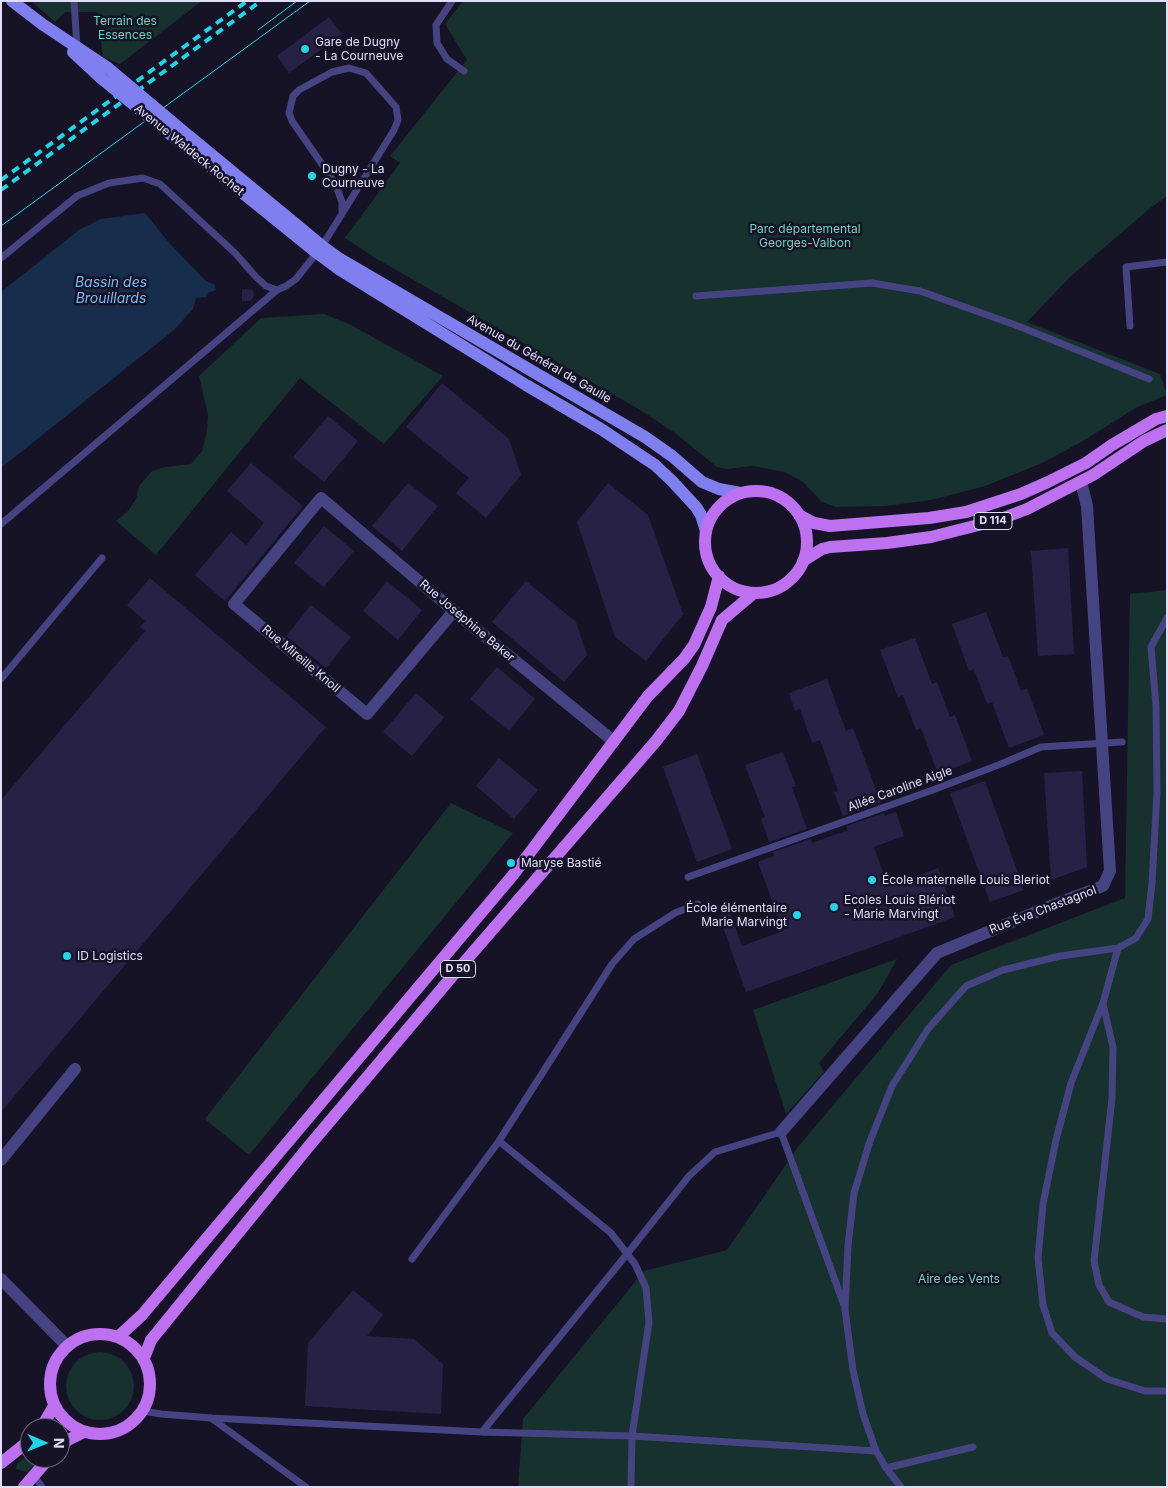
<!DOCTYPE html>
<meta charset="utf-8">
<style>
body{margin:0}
#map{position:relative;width:1168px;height:1488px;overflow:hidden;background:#161327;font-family:Inter,sans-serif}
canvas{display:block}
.frame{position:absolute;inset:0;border:2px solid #e0ddfb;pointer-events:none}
.north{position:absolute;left:20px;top:1418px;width:50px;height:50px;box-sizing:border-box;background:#161327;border:1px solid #67647c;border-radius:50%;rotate:91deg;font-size:14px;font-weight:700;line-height:20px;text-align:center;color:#e0ddfb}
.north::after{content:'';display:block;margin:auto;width:18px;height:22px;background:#1fd5e6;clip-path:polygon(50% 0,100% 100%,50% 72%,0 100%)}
</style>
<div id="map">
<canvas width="1168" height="1488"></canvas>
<div class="frame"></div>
<div class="north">N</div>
</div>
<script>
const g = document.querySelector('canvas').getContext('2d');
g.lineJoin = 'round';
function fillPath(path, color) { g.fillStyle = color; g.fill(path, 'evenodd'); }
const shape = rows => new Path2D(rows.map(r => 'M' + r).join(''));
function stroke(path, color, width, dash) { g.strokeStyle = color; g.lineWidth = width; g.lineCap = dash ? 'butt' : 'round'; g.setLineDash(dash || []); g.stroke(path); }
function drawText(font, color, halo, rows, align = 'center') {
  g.font = font + ' Inter,sans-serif'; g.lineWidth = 5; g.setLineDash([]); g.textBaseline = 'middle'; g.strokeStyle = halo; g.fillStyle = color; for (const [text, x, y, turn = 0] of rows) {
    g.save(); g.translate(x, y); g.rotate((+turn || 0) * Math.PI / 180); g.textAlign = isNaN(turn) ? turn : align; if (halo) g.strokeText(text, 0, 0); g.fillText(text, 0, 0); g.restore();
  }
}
fillPath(shape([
 [31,1,202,1,120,64,103,57,97,12,65,12,55,22],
 [463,1,1167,1,1167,196,1149,209,1070,277,1027,322,1160,374,1167,395,1137,407,1083,441,1042,463,985,486,931,500,885,506,836,507,822,502,803,482,785,472,753,466,727,469,717,467,675,433,642,411,377,259,345,238,400,163,390,156,467,60,445,24],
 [324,314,351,325,443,376,384,444,300,378,156,555,116,521,128,511,136,499,139,486,152,471,166,467,191,464,202,451,207,431,208,415,199,376,261,318],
 [1167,590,1167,1487,518,1487,523,1419,644,1271,727,1250,798,1147,951,965,1125,898,1130,594],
 [451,803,513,833,249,1155,205,1119],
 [897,959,878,993,819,1063,824,1072,786,1114,753,1010],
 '66 1386a34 34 0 1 1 68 0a34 34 0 1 1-68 0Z',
 [30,1453,30,1458,40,1458,27,1472,16,1469,17,1464]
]), '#17312f');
fillPath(shape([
 [145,213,171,245,206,281,215,285,216,290,208,293,207,297,196,298,193,309,174,330,1,468,1,292,79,230,101,219]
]), '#172d4c');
fillPath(shape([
 [329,17,342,34,289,73,277,56],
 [242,289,253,290,254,296,251,301,242,301],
 [442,383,509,439,521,475,486,518,456,493,469,478,406,427],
 [328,416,358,441,324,482,293,457],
 [251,463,303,506,225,601,195,575,231,532,246,545,264,523,227,491],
 [408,483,438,506,402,551,372,526],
 [608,483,648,515,683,614,646,661,615,637,577,522],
 [324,526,354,551,324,587,294,563],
 [1068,548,1074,654,1038,656,1031,551],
 [150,578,326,727,1,1112,1,800,145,631,140,627,145,621,127,605],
 [387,581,422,610,398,640,363,611],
 [526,581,576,622,587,655,564,682,492,622],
 [311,605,351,637,326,668,286,636],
 [986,612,1003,657,1008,656,1021,691,1027,688,1044,735,1009,748,992,702,987,704,974,669,969,671,952,624],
 [915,638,932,684,937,682,950,717,955,715,972,761,938,774,921,728,916,730,903,695,898,697,880,650],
 [497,667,535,699,509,731,470,699],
 [827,679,846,731,853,728,881,803,843,816,834,792,838,791,820,740,812,743,800,709,795,711,789,693],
 [416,693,444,717,412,756,383,732],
 [783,752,796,786,792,787,807,829,769,842,761,819,765,817,745,765],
 [697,754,732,849,697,862,663,767],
 [499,758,538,790,514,819,476,786],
 [1082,771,1087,867,1051,880,1044,773],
 [985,781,1024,890,990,902,950,793],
 [896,812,904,836,874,847,888,886,938,868,955,917,746,992,719,916,730,912,742,946,783,931,758,862,774,856,773,852,811,839,812,843,848,830,846,826,884,813,885,816],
 [353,1290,383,1315,367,1336,414,1339,443,1364,441,1414,305,1406,308,1343]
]), '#282146');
stroke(shape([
 [74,1,77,47],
 [452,1,436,25,437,43,447,59,464,71],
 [1,258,77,196,109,183,143,178,160,184,235,253,256,277,266,286,277,290,286,286,296,279,322,246,394,130,398,120,396,107,366,73,349,68,332,72,299,90,293,96,289,113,292,121,335,183,342,202,342,211],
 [696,296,872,283,920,291,1018,326,1149,379],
 [1130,326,1126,267,1167,262],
 [1,524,277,290],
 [1,679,102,558],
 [688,877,930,791,1001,764,1041,747,1122,742],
 [1118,948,1103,1003,1071,1083,1056,1140,1043,1204,1038,1258,1043,1305,1052,1333,1075,1357,1107,1379,1145,1391,1167,1391],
 [1103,1004,1113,1047,1112,1098,1094,1261,1099,1285,1109,1302,1143,1317,1167,1319],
 [499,1141,611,1233,635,1264,646,1288,649,1322,632,1436,631,1487],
 [412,1259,499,1141,612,964,634,939,675,913,698,904],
 [143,1411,161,1414,211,1418,482,1432,632,1436,876,1451],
 [211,1418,306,1487],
 [482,1432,627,1254,689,1176,715,1152,781,1132,844,1305],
 [886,1468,973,1447],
 [34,1476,42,1487],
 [901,1487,886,1468,876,1451,863,1414,853,1370,845,1310,848,1246,854,1193,870,1141,892,1086,928,1029,966,986,1003,970,1060,956,1118,948,1136,938,1148,919,1152,883,1157,792,1156,706,1151,647,1167,618]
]), '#454381', 7);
stroke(shape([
 [454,611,367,714,234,604,321,498,454,611,606,735,613,742],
 [781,1132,937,953,1053,905,1103,886,1110,871,1087,506,1081,482],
 [1,1160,75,1069],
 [1,1279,67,1346]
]), '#454381', 12);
stroke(shape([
 [12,1,42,24,108,68],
 [73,52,101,78],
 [190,137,322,246,340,259,645,437,672,456,702,482,719,489,740,493],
 [186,147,317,253,340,270,526,385,601,429,655,465,672,481,696,507,701,515,706,531]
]), '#807ff0', 12);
stroke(shape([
 '705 542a51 51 0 1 1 102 0a51 51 0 1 1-102 0Z',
 [799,515,814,523,830,526,929,518,966,512,1021,494,1048,482,1086,463,1112,445,1156,419,1167,416],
 [803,561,822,549,830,547,887,543,931,537,998,520,1027,509,1093,475,1144,441,1167,430],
 '50 1384a50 50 0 1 1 100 0a50 50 0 1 1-100 0Z',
 [118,1337,142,1315,513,875,648,696,684,659,694,645,711,607,719,576],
 [144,1358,151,1340,309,1146,455,973,656,741,679,711,702,666,722,620,754,593],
 [41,1428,54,1406],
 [60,1447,68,1440,84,1432],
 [1,1463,30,1440],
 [24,1487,49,1458]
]), '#bd70ef', 12);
stroke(shape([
 [258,30,297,1],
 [1,226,310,1]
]), '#1fd5e6', 1);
stroke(shape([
 [1,180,247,1],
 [1,190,261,1]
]), '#1fd5e6', 4, [8, 6]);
stroke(shape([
 [108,68,190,137],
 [101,78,186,147]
]), '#807ff0', 12);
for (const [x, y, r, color] of [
 [305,49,5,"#1fd5e6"],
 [312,176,5,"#1fd5e6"],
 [511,863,5,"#1fd5e6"],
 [872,880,5,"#1fd5e6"],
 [834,907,5,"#1fd5e6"],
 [797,915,5,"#1fd5e6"],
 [67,956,5,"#1fd5e6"]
]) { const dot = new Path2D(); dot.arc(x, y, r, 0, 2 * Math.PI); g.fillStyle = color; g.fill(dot); stroke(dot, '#161327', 2); }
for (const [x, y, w] of [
 [993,521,38],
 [458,969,35]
]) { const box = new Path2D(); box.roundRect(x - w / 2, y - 8.5, w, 17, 4); g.fillStyle = '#161327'; g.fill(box); stroke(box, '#e0ddfb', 1); }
drawText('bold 11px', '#e0ddfb', null, [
 ["D 114",993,521],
 ["D 50",458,969]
]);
drawText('12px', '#70d4b9', '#161327', [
 ["Terrain des",125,21],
 ["Essences",125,35],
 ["Parc départemental",805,229],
 ["Georges-Valbon",805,243],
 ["Aire des Vents",959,1279]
]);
drawText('12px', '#e0ddfb', '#161327', [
 ["Gare de Dugny",315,42],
 ["- La Courneuve",315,56],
 ["Dugny - La",322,169],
 ["Courneuve",322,183],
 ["Maryse Bastié",521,863],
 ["École maternelle Louis Bleriot",882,880],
 ["Ecoles Louis Blériot",844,900],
 ["- Marie Marvingt",844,914],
 ["École élémentaire",787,908,"right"],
 ["Marie Marvingt",787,922,"right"],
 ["ID Logistics",77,956]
], 'left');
drawText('12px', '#e0ddfb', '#161327', [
 ["Avenue Waldeck Rochet",189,150,39],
 ["Avenue du Général de Gaulle",539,359,30],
 ["Rue Joséphine Baker",467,621,40],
 ["Rue Mireille Knoll",301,659,40],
 ["Allée Caroline Aigle",900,789,-20],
 ["Rue Éva Chastagnol",1043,910,-21]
]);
drawText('italic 14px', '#77baf0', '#161327', [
 ["Bassin des",111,283],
 ["Brouillards",111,299]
]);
</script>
